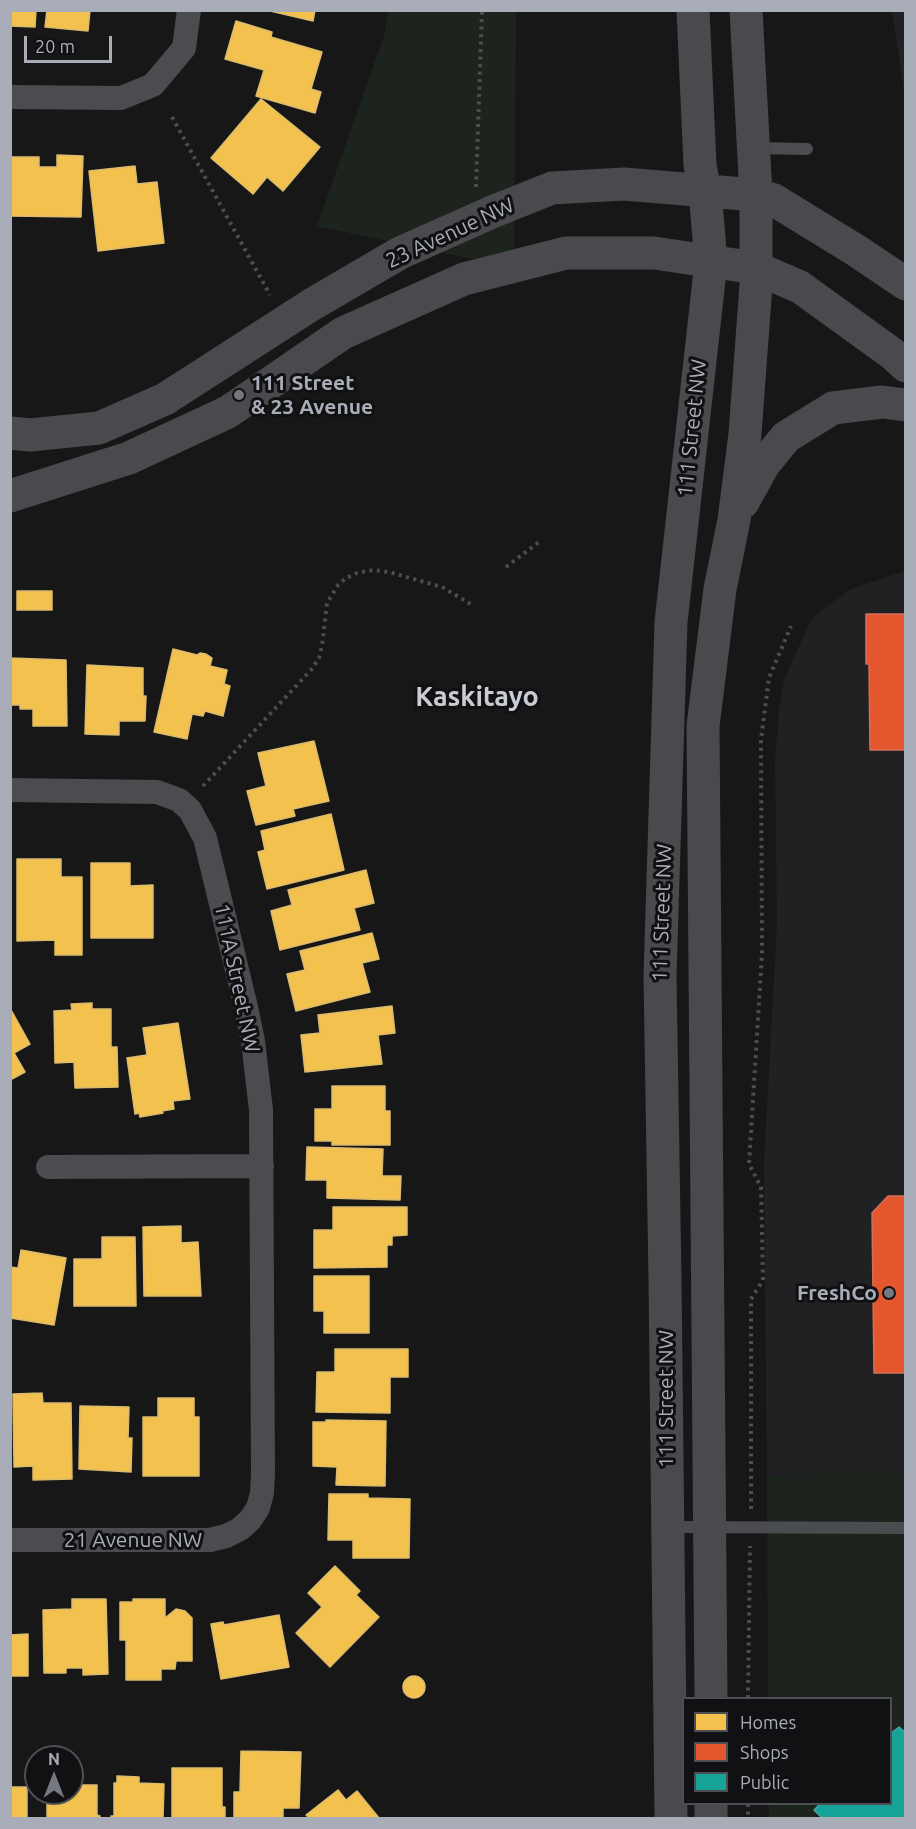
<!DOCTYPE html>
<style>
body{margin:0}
#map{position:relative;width:916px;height:1829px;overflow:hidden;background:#171717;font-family:Ubuntu,sans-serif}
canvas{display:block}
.frame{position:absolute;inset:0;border:12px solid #a8adb8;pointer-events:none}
.legend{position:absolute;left:682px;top:1697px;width:210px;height:108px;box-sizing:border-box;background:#111113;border:2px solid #4d4f55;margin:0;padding:8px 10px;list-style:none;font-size:18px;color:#a8adb8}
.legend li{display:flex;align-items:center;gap:12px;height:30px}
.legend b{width:30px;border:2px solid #4d4f55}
.north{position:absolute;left:24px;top:1745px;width:60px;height:60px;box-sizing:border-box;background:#111113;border:2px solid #4d4f55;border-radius:50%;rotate:0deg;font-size:16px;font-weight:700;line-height:24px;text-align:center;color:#a8adb8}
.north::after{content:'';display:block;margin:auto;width:21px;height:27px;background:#757880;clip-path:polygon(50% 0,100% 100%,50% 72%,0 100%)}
.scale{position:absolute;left:24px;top:36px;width:88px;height:27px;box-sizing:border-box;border:3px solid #a8adb8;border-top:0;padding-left:8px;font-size:18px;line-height:21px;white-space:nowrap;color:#a8adb8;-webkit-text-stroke:4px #111113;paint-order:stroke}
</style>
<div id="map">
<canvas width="916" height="1829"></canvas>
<div class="frame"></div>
<ul class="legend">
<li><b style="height:16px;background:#f2c14e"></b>Homes</li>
<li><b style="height:16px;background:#e4572e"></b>Shops</li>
<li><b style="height:16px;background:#17a398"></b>Public</li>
</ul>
<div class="north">N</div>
<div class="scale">20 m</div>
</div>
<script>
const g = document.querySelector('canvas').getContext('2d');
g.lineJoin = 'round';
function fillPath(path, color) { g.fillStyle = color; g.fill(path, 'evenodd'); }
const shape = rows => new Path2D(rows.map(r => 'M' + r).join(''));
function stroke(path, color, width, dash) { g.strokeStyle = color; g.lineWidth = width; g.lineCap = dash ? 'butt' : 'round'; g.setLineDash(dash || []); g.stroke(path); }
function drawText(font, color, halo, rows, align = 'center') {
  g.font = font + ' Ubuntu,sans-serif'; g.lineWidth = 6; g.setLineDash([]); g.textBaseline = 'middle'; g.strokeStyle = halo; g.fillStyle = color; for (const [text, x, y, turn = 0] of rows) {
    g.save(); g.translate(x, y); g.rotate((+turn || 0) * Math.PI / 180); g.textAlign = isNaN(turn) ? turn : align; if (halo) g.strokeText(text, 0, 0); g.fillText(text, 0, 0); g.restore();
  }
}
fillPath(shape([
 [892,11,905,11,905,97],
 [905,571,905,1473,767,1475,764,1163,777,924,775,760,779,710,784,680,808,626,817,614,851,589]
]), '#212123');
fillPath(shape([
 [388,11,516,11,514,268,317,226,384,36],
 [905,1473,905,1818,769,1818,769,1804,890,1804,890,1698,768,1698,767,1475]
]), '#1d241e');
const homes = shape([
 [10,10,36,10,35,27,10,26,10,10],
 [47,10,90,10,88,31,45,27,47,10],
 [266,10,315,10,313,21,266,10],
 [236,21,272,32,271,37,322,52,311,89,321,92,315,113,256,96,264,70,225,59,236,21],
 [261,99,320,147,283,191,267,177,253,194,211,158,261,99],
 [57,155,83,156,81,217,10,216,11,157,39,157,39,167,57,167,57,155],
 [135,166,137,184,157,182,164,243,98,251,89,171,135,166],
 [17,591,52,591,52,610,17,610,17,591],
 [173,649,197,655,200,653,206,654,212,658,210,666,227,670,224,684,230,686,223,716,205,711,203,716,192,714,187,739,154,732,173,649],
 [10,658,66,660,67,726,33,726,33,709,20,709,20,705,10,705,10,658],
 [87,665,143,668,143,696,146,696,145,721,119,721,119,735,85,734,87,665],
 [314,741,329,801,293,809,295,816,256,825,247,791,266,786,258,753,314,741],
 [331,814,344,870,267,889,258,852,265,850,261,831,331,814],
 [17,859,61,859,61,877,82,877,82,955,55,955,55,940,17,941,17,859],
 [91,863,130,863,130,886,153,885,153,938,91,938,91,863],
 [366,870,374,903,354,908,360,930,280,950,271,911,292,905,288,890,366,870],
 [372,933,379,959,362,963,370,992,296,1011,287,974,305,970,300,951,372,933],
 [92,1003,92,1009,111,1009,111,1047,117,1047,118,1087,75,1088,74,1062,55,1063,54,1011,72,1010,71,1004,92,1003],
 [392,1006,395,1033,378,1035,382,1064,305,1072,301,1035,320,1033,318,1015,392,1006],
 [10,1008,30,1044,14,1053,25,1072,10,1080,10,1008],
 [178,1023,190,1099,173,1101,174,1109,162,1111,163,1113,140,1117,139,1113,135,1114,127,1058,147,1055,143,1028,178,1023],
 [332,1086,385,1086,385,1111,390,1111,390,1145,332,1145,332,1141,315,1141,315,1109,332,1109,332,1086],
 [307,1147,383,1149,382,1176,401,1176,400,1200,327,1198,327,1180,306,1180,307,1147],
 [333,1207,407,1207,407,1235,392,1236,392,1245,387,1245,387,1267,314,1268,314,1230,333,1230,333,1207],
 [181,1226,181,1243,198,1242,201,1296,144,1296,143,1227,181,1226],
 [102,1237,135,1237,136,1306,74,1306,74,1259,102,1259,102,1237],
 [21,1250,66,1258,54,1325,10,1318,10,1267,18,1268,21,1250],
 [314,1276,369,1276,369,1333,324,1333,324,1311,314,1311,314,1276],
 [335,1349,408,1349,408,1377,390,1377,390,1413,316,1412,317,1372,335,1372,335,1349],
 [42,1393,43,1403,71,1403,72,1479,33,1480,33,1466,14,1467,13,1394,42,1393],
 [158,1398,194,1398,194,1417,199,1417,199,1476,143,1476,143,1417,158,1417,158,1398],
 [80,1406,129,1407,128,1438,132,1438,131,1472,79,1469,80,1406],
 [326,1420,386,1421,385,1486,336,1485,337,1467,313,1466,313,1422,326,1422,326,1420],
 [329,1494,368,1494,368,1498,410,1499,409,1558,353,1558,353,1540,328,1540,329,1494],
 [335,1566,360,1591,356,1595,379,1617,330,1667,296,1633,322,1607,308,1593,335,1566],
 [72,1599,106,1599,108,1674,83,1675,83,1668,66,1668,66,1673,44,1673,43,1610,72,1609,72,1599],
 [133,1599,165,1599,165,1618,176,1609,185,1611,192,1618,192,1661,176,1661,175,1669,161,1669,161,1680,126,1680,126,1640,120,1640,120,1602,133,1602,133,1599],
 [279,1615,289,1667,221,1679,211,1624,223,1622,224,1625,279,1615],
 [28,1634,28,1676,10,1676,10,1635,28,1634],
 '403 1687a11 11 0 1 1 22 0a11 11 0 1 1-22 0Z',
 [241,1751,301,1752,299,1808,283,1808,283,1818,234,1818,234,1792,240,1792,241,1751],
 [172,1768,222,1768,222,1807,225,1807,225,1818,172,1818,172,1768],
 [117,1776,139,1777,139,1783,164,1784,163,1818,111,1818,111,1816,114,1816,114,1783,117,1783,117,1776],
 [72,1785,97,1785,97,1815,100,1816,100,1818,47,1818,47,1793,72,1793,72,1785],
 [10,1787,27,1787,27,1818,32,1818,10,1818,10,1787],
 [338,1790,346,1800,357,1791,379,1818,309,1818,306,1815,338,1790]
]);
fillPath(homes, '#f2c14e');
stroke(homes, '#dcbb6e', 1.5);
const shops = shape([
 [866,614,906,614,906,750,870,750,869,664,866,664,866,614],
 [905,1184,906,1373,874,1373,872,1213,888,1196,905,1196,905,1184]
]);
fillPath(shops, '#e4572e');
stroke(shops, '#d27157', 1.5);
const public = shape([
 [899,1727,906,1733,906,1818,822,1818,814,1810,820,1804,890,1804,890,1734,899,1727]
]);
fillPath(public, '#17a398');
stroke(public, '#42a6a2', 1.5);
stroke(shape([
 [172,117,270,295],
 [476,187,482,10],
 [506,567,539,542],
 [203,786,311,670,319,658,322,646,327,603,338,585,346,578,357,573,373,570,389,572,442,587,474,606],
 [751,1509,751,1299,763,1280,761,1187,749,1164,762,954,761,739,769,678,791,626],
 [748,1698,750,1546],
 [748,1804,748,1818]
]), '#4d4e52', 4, [3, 4.5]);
stroke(shape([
 [755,148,807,149],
 [670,1527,906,1528]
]), '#4b4c50', 12);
stroke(shape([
 [10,97,121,98,153,85,184,48,189,10],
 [10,790,157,792,179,800,190,810,205,838,246,1007,253,1041,261,1110,263,1473,262,1493,258,1508,250,1520,240,1529,226,1536,210,1540,10,1540],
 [48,1167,262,1166]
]), '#4b4c50', 24);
stroke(shape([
 [10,433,30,435,99,428,165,399,311,305,400,253,492,212,552,188,624,184,756,195,774,200,857,251,906,284],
 [10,496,129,458,228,412,343,333,464,279,566,253,654,253,756,268,800,287,894,355,906,366],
 [743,502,764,464,786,437,833,408,882,402,906,405],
 [711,1698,703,726,720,589,734,520,745,434,756,285,756,195,746,10],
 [711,1804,711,1818],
 [671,1818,665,1279,660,976,671,622,711,262,705,191,700,165,693,10]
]), '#4a4a4e', 33);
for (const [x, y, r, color] of [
 [239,395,6,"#757880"],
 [889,1293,6,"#757880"]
]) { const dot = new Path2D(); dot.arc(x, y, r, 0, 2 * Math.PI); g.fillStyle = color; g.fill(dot); stroke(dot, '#111113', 2); }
drawText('21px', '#a8adb8', '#111113', [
 ["23 Avenue NW",450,233,-25],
 ["111 Street NW",692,428,-84],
 ["111 Street NW",662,913,-88],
 ["111A Street NW",237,978,78],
 ["111 Street NW",666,1399,-90],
 ["21 Avenue NW",133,1540]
]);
drawText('bold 21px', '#a8adb8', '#111113', [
 ["111 Street",251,383],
 ["& 23 Avenue",251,407],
 ["FreshCo",877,1293,"right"]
], 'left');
drawText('bold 27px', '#c9ccd4', '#111113', [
 ["Kaskitayo",477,697]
]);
</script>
